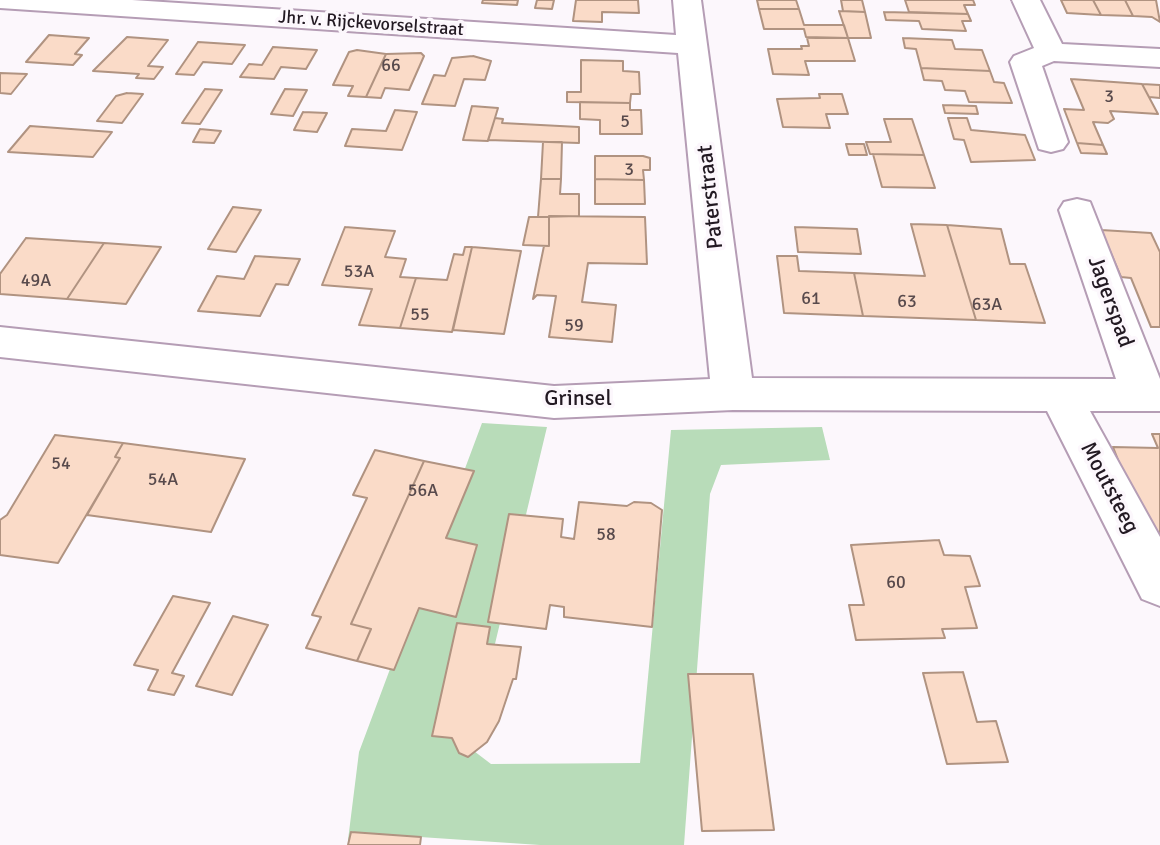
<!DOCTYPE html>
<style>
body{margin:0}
canvas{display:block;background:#fcf7fc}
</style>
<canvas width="1160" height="845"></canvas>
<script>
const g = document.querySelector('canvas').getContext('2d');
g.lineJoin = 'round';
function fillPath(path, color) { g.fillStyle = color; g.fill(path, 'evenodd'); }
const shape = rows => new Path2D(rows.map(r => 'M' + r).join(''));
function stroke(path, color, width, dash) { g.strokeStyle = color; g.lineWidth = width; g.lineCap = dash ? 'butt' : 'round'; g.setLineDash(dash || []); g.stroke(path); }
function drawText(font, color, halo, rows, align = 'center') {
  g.font = font + ' Signika,sans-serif'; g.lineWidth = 7; g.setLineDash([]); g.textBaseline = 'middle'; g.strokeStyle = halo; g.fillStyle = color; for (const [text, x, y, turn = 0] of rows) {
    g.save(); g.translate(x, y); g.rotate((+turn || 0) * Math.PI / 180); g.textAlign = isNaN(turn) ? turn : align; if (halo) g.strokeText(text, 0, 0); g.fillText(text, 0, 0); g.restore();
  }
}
fillPath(shape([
 [482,423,547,427,470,748,491,764,640,763,671,430,822,427,830,460,721,465,710,494,684,845,540,845,375,834,363,845,348,840,359,752]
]), '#b8dcb9');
const building = shape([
 [483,0,518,0,517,5,482,3,483,0],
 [537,0,554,0,552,9,535,8,537,0],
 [576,0,638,0,639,13,602,12,602,22,573,21,576,0],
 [757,0,796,0,799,9,759,9,757,0],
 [841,0,862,0,865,12,843,11,841,0],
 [905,0,973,0,975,5,964,5,968,14,909,12,905,0],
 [1061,0,1093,0,1101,15,1067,13,1061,0],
 [1093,0,1125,0,1133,16,1101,15,1093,0],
 [1125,0,1156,0,1160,22,1152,17,1133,16,1125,0],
 [759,9,799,9,804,25,844,25,848,38,806,37,804,29,764,29,759,9],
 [839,11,865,12,871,38,848,38,839,11],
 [884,12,968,14,971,21,962,21,966,31,922,29,919,21,886,20,884,12],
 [49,35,89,38,75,54,82,55,73,65,26,62,49,35],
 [127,37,168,40,148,66,163,67,154,79,136,78,139,74,93,71,127,37],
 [807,38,848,38,855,61,805,61,809,75,773,74,768,49,802,49,801,46,809,46,807,38],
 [903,38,952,40,955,49,982,50,990,71,921,68,916,49,905,48,903,38],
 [198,42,245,45,232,64,203,62,194,75,176,74,198,42],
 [273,47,317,50,306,69,281,67,274,79,240,77,249,64,262,65,273,47],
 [357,50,386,54,366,97,348,96,353,86,333,85,349,52,357,50],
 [421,53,424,56,409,90,385,88,381,98,366,97,386,54,421,53],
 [473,56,491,61,485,80,464,79,455,106,422,104,434,75,445,76,452,58,473,56],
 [581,60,623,61,623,71,639,72,640,94,631,94,630,103,567,102,567,92,581,92,581,60],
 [921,68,990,71,994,82,1004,83,1012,103,969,102,965,91,945,90,942,81,924,80,921,68],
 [0,73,27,74,11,94,0,93,0,73],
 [1071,79,1142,84,1158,114,1110,111,1114,119,1108,123,1093,122,1103,145,1077,143,1064,109,1084,110,1071,79],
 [1142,84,1160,85,1160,98,1149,97,1142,84],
 [205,89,222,90,200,124,182,123,205,89],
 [285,89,307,90,293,116,271,114,285,89],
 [127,93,143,94,122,123,97,121,116,96,127,93],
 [819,94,842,94,848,114,826,114,830,128,783,127,777,99,820,98,819,94],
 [580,102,630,103,630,110,641,110,642,134,600,134,600,120,580,119,580,102],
 [943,105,976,106,978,114,945,113,943,105],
 [472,106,498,108,488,141,463,140,472,106],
 [395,110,417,112,402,150,345,146,352,129,386,131,395,110],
 [303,112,327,113,317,132,294,130,303,112],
 [495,118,503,119,502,123,579,127,579,143,488,140,495,118],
 [948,118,967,118,971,130,1025,135,1035,160,971,162,964,140,954,139,948,118],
 [884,119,912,119,924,155,870,154,866,142,891,142,884,119],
 [30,126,112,132,93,157,8,152,30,126],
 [200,129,221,131,214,143,193,142,200,129],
 [543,142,562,142,561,179,541,179,543,142],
 [1077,143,1103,145,1107,154,1081,153,1077,143],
 [846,144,864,144,867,155,849,155,846,144],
 [873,154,924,155,935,188,882,187,873,154],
 [595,156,643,156,650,158,650,170,643,170,644,180,595,179,595,156],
 [541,179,561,179,560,194,579,194,579,216,538,217,541,179],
 [595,179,644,180,645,204,595,204,595,179],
 [233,207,261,210,236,252,208,249,233,207],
 [549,216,645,217,647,264,588,263,582,302,616,305,612,342,549,337,556,296,537,295,533,299,544,246,549,246,549,216],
 [529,217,549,217,549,246,523,245,529,217],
 [911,224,947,225,976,320,863,316,854,273,925,276,911,224],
 [947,225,1001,229,1010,264,1025,264,1045,323,976,320,947,225],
 [345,227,395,231,385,257,406,259,400,277,416,278,400,328,359,325,372,289,322,285,345,227],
 [795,227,857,229,861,254,798,252,795,227],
 [1101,230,1151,233,1160,252,1160,327,1151,327,1131,278,1121,277,1101,230],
 [26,238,104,243,67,299,0,294,0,274,26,238],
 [104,243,161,247,126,304,67,299,104,243],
 [465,247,472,247,452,332,400,328,416,278,447,280,454,254,463,255,465,247],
 [472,247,521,251,504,334,453,330,472,247],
 [255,256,300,259,288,285,276,284,260,316,198,311,217,276,244,279,255,256],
 [777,256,797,256,799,271,854,273,863,316,784,313,777,256],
 [1152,434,1160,434,1160,539,1149,539,1113,447,1158,448,1152,434],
 [55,435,123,443,115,457,120,458,58,563,0,555,0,520,7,515,55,435],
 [123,443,245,459,211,532,87,515,120,458,115,457,123,443],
 [375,450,424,461,351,624,371,629,357,661,306,648,321,617,312,615,367,498,353,495,375,450],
 [424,461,474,471,446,538,477,545,456,617,419,608,394,670,357,661,371,629,351,624,424,461],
 [579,502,627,506,634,502,651,503,662,510,652,627,564,617,564,607,550,605,546,629,488,622,509,514,563,519,561,537,574,539,579,502],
 [939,540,944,555,970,556,980,586,965,587,977,628,942,629,945,638,856,640,849,605,864,605,851,545,939,540],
 [173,596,210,603,172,673,184,676,174,695,148,690,158,670,134,665,173,596],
 [233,616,268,625,232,695,196,686,233,616],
 [457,623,490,627,487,644,521,647,516,679,513,679,499,721,487,742,468,757,459,753,452,738,432,736,457,623],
 [963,672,977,722,996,721,1008,762,947,764,923,673,963,672],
 [688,674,753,674,774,830,702,831,688,674],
 [351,832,421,837,420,845,348,845,351,832]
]);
fillPath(building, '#fadbc8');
stroke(building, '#b09381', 2);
const minor = shape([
 [0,0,132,0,676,35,673,0,701,0,752,378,1116,379,1059,210,1064,202,1077,199,1090,202,1160,379,1160,411,1090,411,1160,537,1160,606,1142,599,1047,411,733,410,554,418,0,357,0,327,554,386,710,379,678,53,0,8,0,0],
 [1012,0,1040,0,1062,44,1160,49,1160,67,1054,61,1042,66,1068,142,1063,149,1051,152,1039,149,1010,62,1014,56,1034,48,1012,0]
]);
stroke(minor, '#b59db5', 4);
fillPath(minor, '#fff');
drawText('18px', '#221922', '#fcf7fc', [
 ["Jhr. v. Rijckevorselstraat",371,24,4]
]);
drawText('18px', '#584a4c', null, [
 ["66",391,66],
 ["3",1109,97],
 ["5",625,122],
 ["3",629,170],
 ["53A",359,272],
 ["49A",36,281],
 ["61",811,299],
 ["63",907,302],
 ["63A",987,305],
 ["55",420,315],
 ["59",574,326],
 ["54",61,464],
 ["54A",163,480],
 ["56A",423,491],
 ["58",606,535],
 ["60",896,583]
]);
drawText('22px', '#221922', '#fcf7fc', [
 ["Paterstraat",711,197,-96],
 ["Jagerspad",1110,302,70],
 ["Grinsel",578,399],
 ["Moutsteeg",1109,488,62]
]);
</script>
